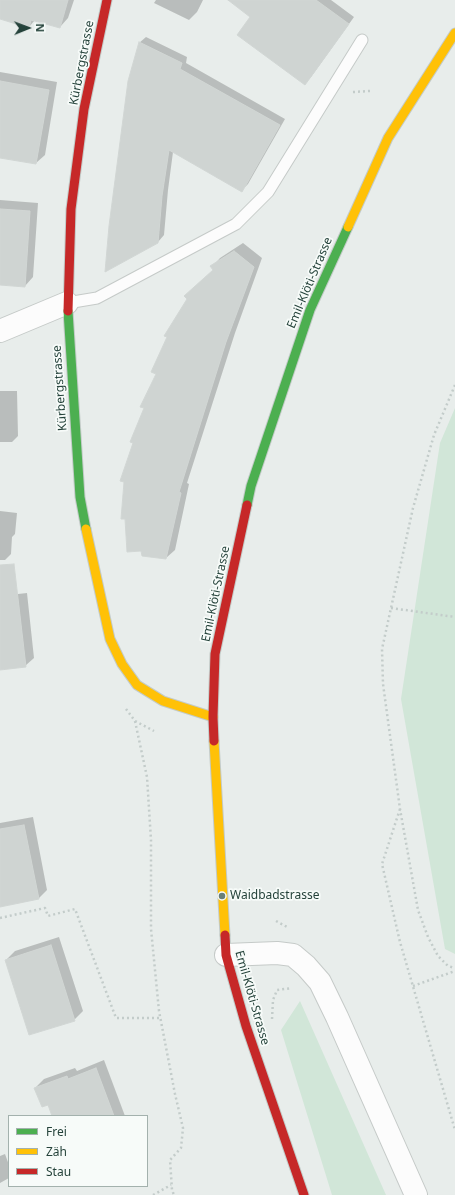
<!DOCTYPE html>
<meta charset="utf-8">
<style>
body{margin:0}
#map{position:relative;width:455px;height:1195px;overflow:hidden;background:#e8edeb;font-family:"Noto Sans",sans-serif}
canvas{display:block}
.legend{position:absolute;left:8px;top:1115px;width:140px;height:72px;box-sizing:border-box;background:#f7fbf9;border:1px solid #a3b1ad;margin:0;padding:5px 7px;list-style:none;font-size:12px;color:#24423a}
.legend li{display:flex;align-items:center;gap:8px;height:20px}
.legend b{width:20px;border:1px solid #a3b1ad}
.north{position:absolute;left:8px;top:8px;width:40px;height:40px;-webkit-text-stroke:3px #f7fbf9;paint-order:stroke;rotate:89deg;font-size:11px;font-weight:700;line-height:16px;text-align:center;color:#24423a}
.north::after{content:'';display:block;margin:auto;width:14px;height:18px;background:#24423a;clip-path:polygon(50% 0,100% 100%,50% 72%,0 100%)}
</style>
<div id="map">
<canvas width="455" height="1195"></canvas>
<ul class="legend">
<li><b style="height:5px;background:#4caf50"></b>Frei</li>
<li><b style="height:5px;background:#ffc107"></b>Zäh</li>
<li><b style="height:5px;background:#c62828"></b>Stau</li>
</ul>
<div class="north">N</div>
</div>
<script>
const g = document.querySelector('canvas').getContext('2d');
g.lineJoin = 'round';
function fillPath(path, color) { g.fillStyle = color; g.fill(path, 'evenodd'); }
const shape = rows => new Path2D(rows.map(r => 'M' + r).join(''));
function stroke(path, color, width, dash) { g.strokeStyle = color; g.lineWidth = width; g.lineCap = dash ? 'butt' : 'round'; g.setLineDash(dash || []); g.stroke(path); }
function drawText(font, color, halo, rows, align = 'center') {
  g.font = font + ' "Noto Sans",sans-serif'; g.lineWidth = 3.5; g.setLineDash([]); g.textBaseline = 'middle'; g.strokeStyle = halo; g.fillStyle = color; for (const [text, x, y, turn = 0] of rows) {
    g.save(); g.translate(x, y); g.rotate((+turn || 0) * Math.PI / 180); g.textAlign = isNaN(turn) ? turn : align; if (halo) g.strokeText(text, 0, 0); g.fillText(text, 0, 0); g.restore();
  }
}
fillPath(shape([
 [455,408,455,954,445,949,401,699,440,443],
 [300,1001,386,1195,332,1195,281,1030]
]), '#d1e6d8');
fillPath(shape([
 [0,0,74,0,68,18,60,27,35,20,29,27,0,18],
 [156,0,203,0,197,12,189,20,154,3],
 [253,0,331,0,354,17,311,77,305,83,251,16],
 [146,37,187,57,186,63,285,119,248,184,242,190,173,152,168,190,164,235,158,242,139,43],
 [0,72,57,82,45,155,36,163,0,157],
 [0,200,38,203,33,277,25,286,0,284],
 [243,243,262,258,235,333,187,483,189,484,175,550,166,558,214,270,212,267,220,258],
 [0,391,17,391,18,436,12,442,0,442],
 [0,511,17,513,15,534,12,537,11,554,5,560,0,560],
 [27,593,34,658,25,666,0,669,0,596],
 [33,817,47,890,38,899,0,906,0,823],
 [59,937,83,1011,74,1020,6,960,15,951],
 [104,1060,125,1116,53,1116,48,1104,35,1088,44,1079,75,1068,77,1071],
 [5,1154,9,1165,9,1178,0,1183,0,1156]
]), '#0003');
const building = shape([
 [0,0,68,0,60,28,31,20,29,28,0,19,0,0],
 [228,0,316,0,349,24,305,85,237,35,250,17,228,0],
 [139,42,182,63,180,69,280,125,242,192,169,150,162,196,158,243,105,272,109,226,128,81,139,42],
 [0,81,49,90,36,164,0,158,0,81],
 [0,209,30,211,25,287,0,285,0,209],
 [234,251,254,267,226,342,179,492,181,493,166,559,142,556,141,551,127,552,125,519,121,519,124,482,120,481,133,443,130,442,144,408,140,407,156,374,151,372,167,337,164,336,187,299,184,296,213,270,210,266,234,251],
 [14,564,26,667,0,670,0,565,14,564],
 [24,825,39,899,0,907,0,829,24,825],
 [51,945,75,1021,29,1035,5,960,51,945],
 [96,1068,114,1116,52,1116,48,1105,42,1107,34,1088,67,1076,68,1079,96,1068]
]);
fillPath(building, '#cfd4d2');
stroke(building, '#d1d6d4', 1);
const lane = shape([
 [67,303,97,298,236,224,268,192,362,40]
]);
const street = shape([
 [0,331,67,303],
 [226,955,277,953,293,955,306,966,320,982,337,1017,416,1195]
]);
const fast = shape([
 [68,311,80,497,86,529],
 [247,505,251,486,310,310,348,227]
]);
const slow = shape([
 [348,227,388,138,455,33],
 [86,529,110,639,122,664,137,685,163,701,213,717],
 [214,741,225,935]
]);
const jam = shape([
 [68,311,71,209,84,109,107,0],
 [214,741,213,717,215,654,247,505],
 [225,935,226,955,246,1026,304,1195]
]);
stroke(lane, '#c5cac8', 13);
stroke(street, '#c5cac8', 24);
stroke(fast, '#c3cbc8', 11);
stroke(slow, '#c3cbc8', 11);
stroke(jam, '#c3cbc8', 11);
stroke(shape([
 [353,92,370,91],
 [455,385,434,435,413,508,382,649,383,684,400,809,418,910,428,937,438,956,448,966,455,968],
 [391,608,455,617],
 [126,709,135,721,154,731],
 [135,721,147,777,151,840,151,929,159,1011,175,1094,183,1128,181,1148,170,1160,172,1190,174,1195],
 [400,809,382,864,400,942,455,1130],
 [0,918,45,908,48,916,75,909,116,1018,161,1018],
 [276,921,289,928],
 [413,986,455,971],
 [272,1019,273,1000,277,990,292,988],
 [153,1195,171,1185]
]), '#c3ccca', 2.5, [2, 3]);
stroke(lane, '#fcfcfc', 11);
stroke(street, '#fcfcfc', 22);
stroke(fast, '#4caf50', 9);
stroke(slow, '#ffc107', 9);
stroke(jam, '#c62828', 9);
for (const [x, y, r, color] of [
 [222,896,4,"#697e78"]
]) { const dot = new Path2D(); dot.arc(x, y, r, 0, 2 * Math.PI); g.fillStyle = color; g.fill(dot); stroke(dot, '#f7fbf9', 1.5); }
drawText('12px', '#24423a', '#f7fbf9', [
 ["Kürbergstrasse",82,63,-79],
 ["Emil-Klöti-Strasse",310,283,-67],
 ["Kürbergstrasse",60,388,-94],
 ["Emil-Klöti-Strasse",216,594,-78],
 ["Emil-Klöti-Strasse",252,998,74]
]);
drawText('12px', '#24423a', '#f7fbf9', [
 ["Waidbadstrasse",230,896]
], 'left');
</script>
